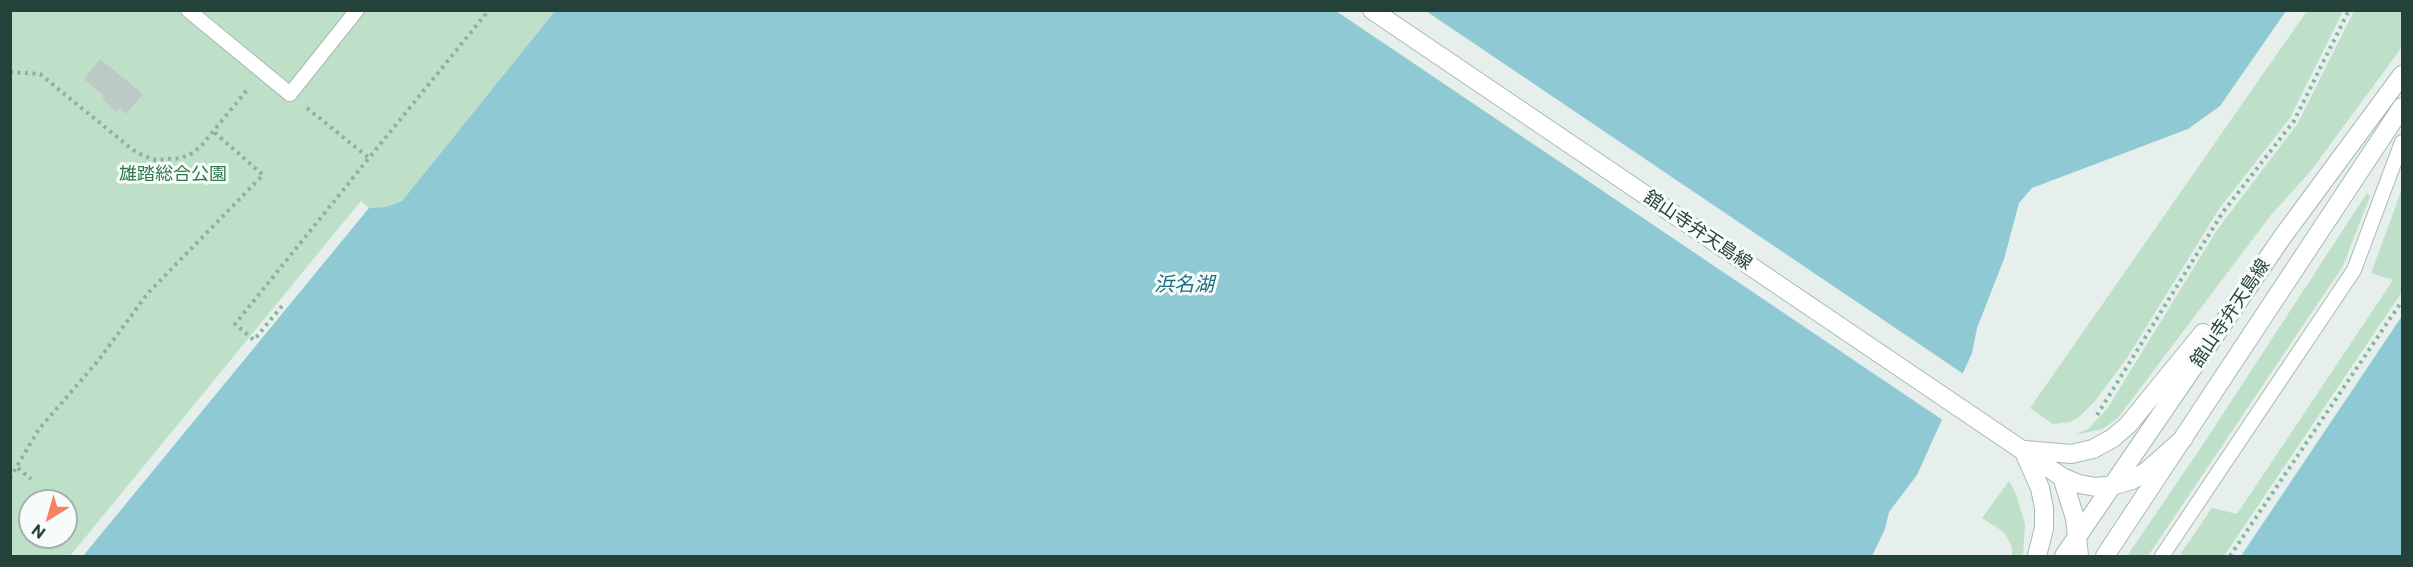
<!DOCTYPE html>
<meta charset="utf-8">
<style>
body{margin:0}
#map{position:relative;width:2413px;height:567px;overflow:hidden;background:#e6efeb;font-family:Commissioner,sans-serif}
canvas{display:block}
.frame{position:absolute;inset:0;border:12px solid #24423a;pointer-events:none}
.north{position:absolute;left:18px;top:489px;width:60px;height:60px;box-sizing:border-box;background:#f7fbf9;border:2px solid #a3b1ad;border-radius:50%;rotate:217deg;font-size:16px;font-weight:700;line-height:24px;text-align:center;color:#24423a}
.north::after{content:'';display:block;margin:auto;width:21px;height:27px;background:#f4845f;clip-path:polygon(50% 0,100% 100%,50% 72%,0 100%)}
</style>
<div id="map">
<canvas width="2413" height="567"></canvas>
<div class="frame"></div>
<div class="north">N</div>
</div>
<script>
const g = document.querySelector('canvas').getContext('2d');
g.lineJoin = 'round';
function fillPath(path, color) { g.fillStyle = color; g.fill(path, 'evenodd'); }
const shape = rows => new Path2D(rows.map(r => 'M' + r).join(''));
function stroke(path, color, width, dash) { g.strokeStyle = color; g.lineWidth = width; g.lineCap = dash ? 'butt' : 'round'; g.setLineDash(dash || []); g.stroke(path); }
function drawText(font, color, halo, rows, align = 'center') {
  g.font = font + ' Commissioner,"Noto Sans JP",sans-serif'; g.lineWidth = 6; g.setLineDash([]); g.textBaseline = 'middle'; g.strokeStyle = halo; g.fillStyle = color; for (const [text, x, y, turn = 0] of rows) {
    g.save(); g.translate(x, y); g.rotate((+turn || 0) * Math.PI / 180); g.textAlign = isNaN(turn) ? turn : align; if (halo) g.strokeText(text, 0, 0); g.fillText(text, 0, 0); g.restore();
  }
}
fillPath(shape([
 [10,11,555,11,402,201,386,207,369,208,361,201,70,556,11,556],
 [30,501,66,501,66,537,30,537],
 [2307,11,2343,11,2290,118,2219,209,2127,358,2095,401,2079,417,2070,422,2053,424,2030,408],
 [2354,11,2402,11,2402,47,2310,172,2271,215,2117,419,2102,429,2075,435,2088,429,2107,409,2217,230,2298,123],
 [2402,189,2402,292,2224,556,2179,556,2212,508,2237,514,2393,280,2371,273],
 [2367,193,2370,196,2343,266,2148,556,2127,556,2202,446],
 [2009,481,2016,494,2025,524,2023,556,2012,556,2012,547,2004,532,1982,518]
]), '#bfe0c8');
fillPath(shape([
 [555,11,2286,11,2220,106,2188,129,2032,188,2019,203,2004,259,1977,328,1972,353,1917,475,1889,512,1885,529,1872,556,83,556,369,208,386,207,402,201],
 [2402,316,2402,556,2241,556]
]), '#8ec9d4');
fillPath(shape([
 [1336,11,1426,11,1965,375,1944,421]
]), '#e6efeb');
fillPath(shape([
 [100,59,143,94,126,114,120,108,116,112,102,99,104,96,84,79]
]), '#bbcac4');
const lane = shape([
 [188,10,290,94,357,10],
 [2162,556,2354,270,2402,142]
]);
const secondary = shape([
 [1372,10,2062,477,2079,484,2096,487,2115,485,2132,480,2147,471,2184,438],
 [2025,450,2071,454,2093,449,2113,438,2128,425,2203,333],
 [2024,452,2040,488,2044,508,2044,528,2037,556],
 [2062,477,2075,518,2079,556],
 [2064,556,2283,236,2402,75],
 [2105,556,2402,107]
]);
stroke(lane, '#a8b8b2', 16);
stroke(secondary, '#a4bbb3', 20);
stroke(shape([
 [10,72,40,74,133,150,144,156,156,160,181,158,193,153,202,145,247,90],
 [307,108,369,158,489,10],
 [282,306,254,340,235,324,369,158],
 [2097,415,2223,212,2294,121,2349,10],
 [18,468,31,479],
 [10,478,39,429,98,361,148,293,263,175,214,132],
 [2230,556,2402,301]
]), '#86b3a5', 4, [3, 4.5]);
stroke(lane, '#fff', 14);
stroke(secondary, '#fff', 18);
drawText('18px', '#2d7a4b', '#f7fbf9', [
 ["雄踏総合公園",173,174]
]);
drawText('18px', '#24423a', '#f7fbf9', [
 ["舘山寺弁天島線",1698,230,34],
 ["舘山寺弁天島線",2230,313,-56]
]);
drawText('italic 20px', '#1c6f80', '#f7fbf9', [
 ["浜名湖",1184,284]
]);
</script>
